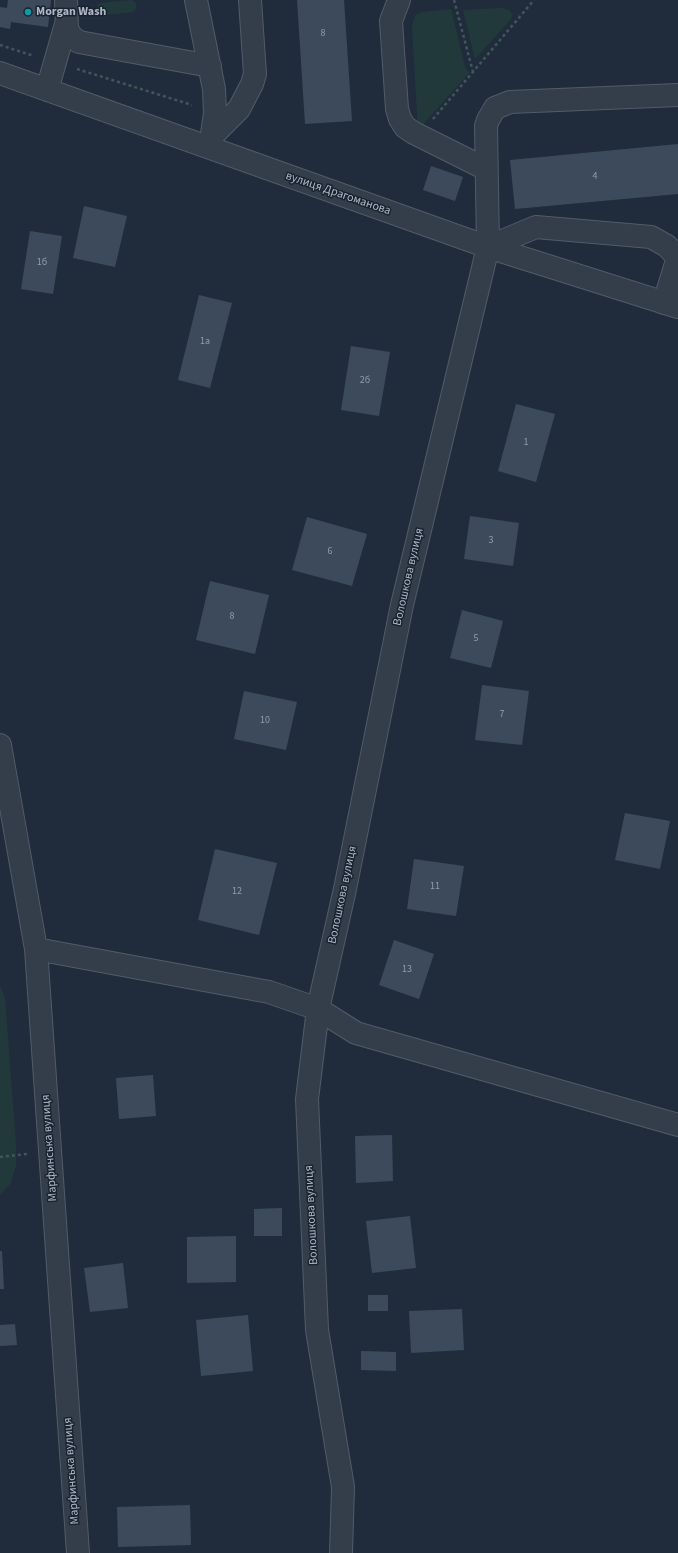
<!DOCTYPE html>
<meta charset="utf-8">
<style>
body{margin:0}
canvas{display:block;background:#202c3b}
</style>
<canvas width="678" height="1553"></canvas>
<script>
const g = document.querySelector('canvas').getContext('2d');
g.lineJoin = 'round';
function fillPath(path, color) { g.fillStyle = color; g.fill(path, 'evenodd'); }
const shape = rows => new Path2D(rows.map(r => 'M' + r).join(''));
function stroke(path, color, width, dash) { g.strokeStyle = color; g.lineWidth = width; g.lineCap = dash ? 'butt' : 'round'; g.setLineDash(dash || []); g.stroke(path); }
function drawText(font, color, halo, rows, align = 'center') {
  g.font = font + ' "Source Sans 3",sans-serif'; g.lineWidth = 3; g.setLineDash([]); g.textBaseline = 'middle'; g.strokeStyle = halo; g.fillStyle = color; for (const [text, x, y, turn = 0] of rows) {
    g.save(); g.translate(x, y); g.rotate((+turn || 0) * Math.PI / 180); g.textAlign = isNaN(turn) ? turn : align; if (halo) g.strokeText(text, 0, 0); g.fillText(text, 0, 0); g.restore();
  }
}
fillPath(shape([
 [131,0,136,3,136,9,133,12,104,15,99,14,96,10,98,4,101,3],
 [503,8,510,11,512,15,511,19,475,59,463,10],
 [451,9,465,67,469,73,418,130,412,26,414,19,417,14,423,12],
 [0,986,5,998,16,1145,16,1165,11,1183,0,1195]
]), '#22393c');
fillPath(shape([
 [8,0,51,0,48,27,11,22,10,29,0,27,0,7,7,8],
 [297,0,344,0,352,121,305,124],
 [678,144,678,194,515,209,510,160],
 [431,166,463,177,455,201,423,190],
 [84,206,127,216,115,267,73,258],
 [30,231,62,236,53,294,21,289],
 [199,295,232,303,210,388,178,380],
 [351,346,390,352,379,416,341,410],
 [516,404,555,414,536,482,498,471],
 [470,516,519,523,513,566,464,559],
 [307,517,367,534,352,586,292,570],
 [210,581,269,595,255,654,196,640],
 [462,610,503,621,491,668,450,658],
 [482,685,529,691,522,745,475,740],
 [244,691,297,702,286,750,234,739],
 [625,813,670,821,660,869,615,860],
 [215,849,277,863,259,935,198,920],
 [414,859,464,866,456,916,407,909],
 [394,940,434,954,419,999,379,985],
 [153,1075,156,1116,119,1119,116,1078],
 [392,1135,393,1181,356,1183,355,1136],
 [282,1208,282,1236,254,1236,254,1209],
 [410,1216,416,1268,372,1273,366,1221],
 [236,1236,236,1282,187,1283,187,1237],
 [0,1251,2,1251,4,1289,0,1289],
 [123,1263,128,1308,90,1312,84,1268],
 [368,1295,388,1295,388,1311,368,1311],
 [462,1309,464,1350,411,1353,409,1311],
 [248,1315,253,1371,201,1376,196,1320],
 [15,1324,17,1345,0,1346,0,1325],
 [361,1351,396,1352,396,1371,361,1370],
 [190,1505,191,1545,118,1547,117,1507]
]), '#3c4a5b');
const minor = shape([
 [66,0,67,29,72,37,79,42,210,66],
 [196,0,214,89,215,113,211,141],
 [399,0,391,21,397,109,400,119,405,127,414,133,486,169],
 [0,73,488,247,678,307],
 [47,90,66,24],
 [212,136,239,109,252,84,255,74,250,0],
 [488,247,536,227,651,237,667,246,677,257],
 [664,303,678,257],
 [0,745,36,949,78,1553],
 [36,949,269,992,318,1009,356,1033,678,1125],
 [341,1553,343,1487,317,1330,307,1099,318,1009,345,889,402,605,488,247,486,126,488,120,495,108,510,102,678,95]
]);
stroke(minor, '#525b69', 24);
stroke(shape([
 [454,0,473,72],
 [0,45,34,56],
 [77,69,192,105],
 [433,119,534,0],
 [0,1157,27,1154]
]), '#405659', 2.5, [3, 3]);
stroke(minor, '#343e4b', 22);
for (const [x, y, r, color] of [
 [28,12,4,"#0f9aa8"]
]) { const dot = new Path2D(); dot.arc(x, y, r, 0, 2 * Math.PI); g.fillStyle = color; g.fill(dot); stroke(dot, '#192330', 1.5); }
drawText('10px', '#929cac', null, [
 ["8",323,34],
 ["4",595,177],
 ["1б",42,263],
 ["1а",205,342],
 ["2б",365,381],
 ["1",526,443],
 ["3",491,541],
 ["6",330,552],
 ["8",232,617],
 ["5",476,639],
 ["7",502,715],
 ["10",265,721],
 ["11",435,887],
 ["12",237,892],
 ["13",407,970]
]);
drawText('bold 12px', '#afb8c7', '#192330', [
 ["Morgan Wash",36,12]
], 'left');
drawText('12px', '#afb8c7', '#192330', [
 ["вулиця Драгоманова",338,194,19],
 ["Волошкова вулиця",409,577,-77],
 ["Волошкова вулиця",343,895,-78],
 ["Марфинська вулиця",50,1148,-94],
 ["Волошкова вулиця",312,1215,-93],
 ["Марфинська вулиця",72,1471,-94]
]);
</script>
